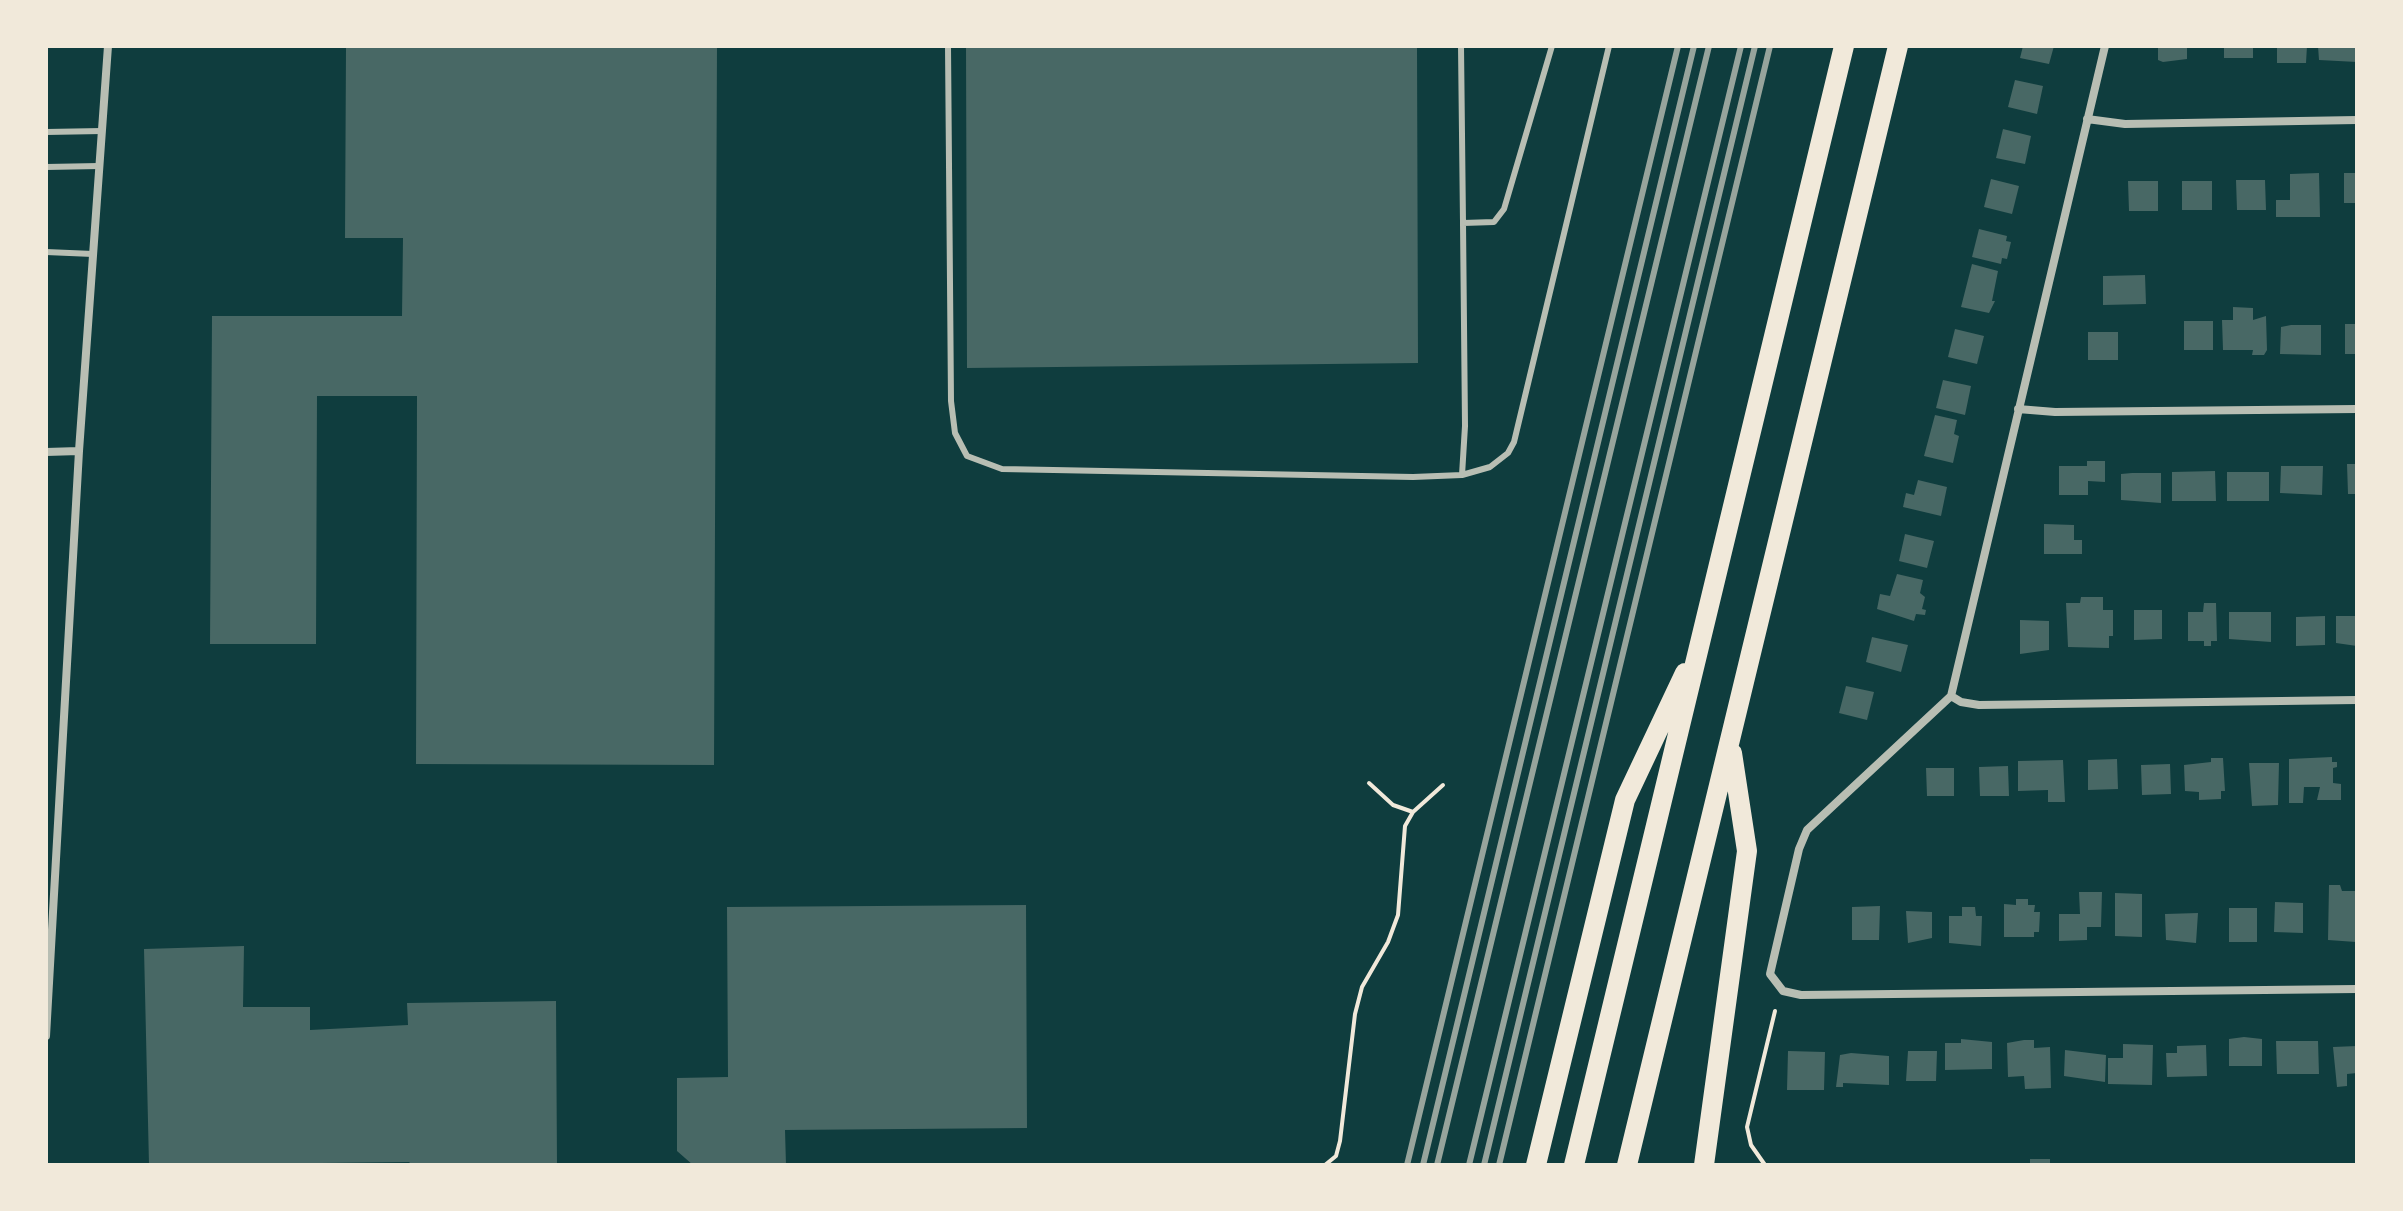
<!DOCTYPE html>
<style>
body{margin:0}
#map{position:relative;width:2403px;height:1211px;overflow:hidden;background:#0f3d3e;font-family:Jost,sans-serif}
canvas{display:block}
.frame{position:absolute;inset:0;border:48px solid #f1e9da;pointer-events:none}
</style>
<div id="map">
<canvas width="2403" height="1211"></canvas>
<div class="frame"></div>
</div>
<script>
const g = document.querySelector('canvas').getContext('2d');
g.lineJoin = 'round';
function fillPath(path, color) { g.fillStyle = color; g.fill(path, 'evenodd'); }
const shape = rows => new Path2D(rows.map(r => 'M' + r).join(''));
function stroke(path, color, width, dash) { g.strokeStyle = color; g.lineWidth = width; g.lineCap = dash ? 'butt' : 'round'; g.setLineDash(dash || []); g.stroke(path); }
fillPath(shape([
 [717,46,714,765,416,764,417,396,317,396,316,644,210,644,212,316,402,316,403,238,345,238,346,47],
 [966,46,1417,46,1418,363,967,368],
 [2023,46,2054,46,2049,64,2020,58],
 [2158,46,2187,46,2187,59,2163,62,2158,60],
 [2224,46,2253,46,2253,58,2224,58],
 [2277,46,2307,46,2306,63,2277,63],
 [2318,46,2357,46,2357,62,2319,60],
 [2015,80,2043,86,2037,114,2008,107],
 [2003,129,2031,136,2025,164,1996,158],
 [2319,173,2320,217,2276,217,2276,200,2290,200,2290,174],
 [2344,173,2357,173,2357,203,2344,203],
 [1991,179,2019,186,2012,214,1984,207],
 [2236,180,2265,180,2266,210,2237,210],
 [2128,181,2158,181,2158,211,2129,211],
 [2182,181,2212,181,2212,210,2182,210],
 [1979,229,2007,236,2006,241,2011,242,2007,259,2002,258,2001,264,1972,257],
 [1972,264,1998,271,1992,301,1995,301,1989,313,1961,307],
 [2145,275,2146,304,2103,305,2103,276],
 [2233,307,2253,308,2253,320,2266,316,2267,350,2264,355,2252,355,2253,350,2223,350,2222,320,2233,320],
 [2184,321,2213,321,2213,350,2184,350],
 [2345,324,2357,324,2357,354,2345,354],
 [2291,325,2321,325,2321,355,2280,354,2281,327],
 [1955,329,1984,336,1977,364,1948,357],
 [2088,332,2118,332,2118,360,2088,360],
 [1943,380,1971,386,1965,415,1936,408],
 [1935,415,1957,420,1954,434,1959,436,1953,463,1924,456],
 [2087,461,2105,461,2105,482,2088,481,2088,495,2059,495,2059,466,2087,466],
 [2347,464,2357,464,2357,494,2348,494],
 [2281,466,2323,466,2322,495,2280,493],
 [2215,471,2216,501,2172,501,2172,472],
 [2227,472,2269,472,2269,501,2227,501],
 [2132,473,2161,473,2161,503,2121,500,2121,474],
 [1918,480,1947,487,1941,516,1903,507,1906,493,1914,495],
 [2044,524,2074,525,2074,540,2082,540,2082,554,2044,554],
 [1905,534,1934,541,1927,568,1899,561],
 [1897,574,1923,580,1920,593,1925,597,1922,609,1926,610,1925,615,1916,614,1914,621,1877,609,1880,594,1890,596],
 [2081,597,2103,597,2103,610,2113,610,2113,636,2109,636,2109,648,2068,647,2066,603,2080,603],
 [2204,603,2216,603,2217,641,2211,641,2211,646,2204,646,2204,641,2188,641,2188,612,2203,612],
 [2134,610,2162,610,2162,639,2134,640],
 [2229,612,2271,612,2271,642,2229,639],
 [2325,616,2325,645,2296,646,2296,617],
 [2336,616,2357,616,2357,646,2336,643],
 [2020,620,2049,621,2049,650,2020,654],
 [1872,637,1908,645,1901,672,1866,662],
 [1846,686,1874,692,1867,720,1839,713],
 [2332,757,2332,762,2337,762,2337,767,2333,768,2333,783,2341,784,2341,800,2317,800,2320,787,2304,787,2303,803,2289,803,2289,759],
 [2211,758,2223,758,2225,791,2221,791,2221,799,2199,800,2199,792,2185,791,2184,765,2211,762],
 [2117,759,2118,789,2088,790,2088,760],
 [2063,760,2065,802,2048,802,2048,790,2018,791,2018,761],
 [2249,763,2279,763,2278,805,2252,806],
 [2170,764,2171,794,2142,795,2141,765],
 [2008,766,2009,796,1980,796,1979,767],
 [1926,768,1954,768,1954,796,1927,796],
 [2329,885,2340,885,2342,891,2356,891,2356,942,2328,940],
 [2079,892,2102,892,2101,927,2087,927,2087,940,2059,941,2059,914,2080,914],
 [2115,893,2142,894,2142,937,2115,936],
 [2016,899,2028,899,2028,905,2035,905,2034,912,2040,912,2039,932,2034,932,2034,937,2004,937,2004,904,2016,905],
 [2275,902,2303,903,2303,933,2274,932],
 [1026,905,1027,1128,785,1130,786,1165,693,1165,677,1151,677,1078,728,1077,727,907],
 [1880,906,1879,940,1852,940,1852,907],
 [1962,907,1975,907,1976,916,1982,916,1981,946,1949,943,1949,916,1962,916],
 [2229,908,2257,908,2257,942,2229,942],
 [1906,911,1932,912,1932,938,1908,943],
 [2198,913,2196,943,2166,940,2165,914],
 [244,946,243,1007,310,1007,310,1030,408,1025,407,1003,556,1001,557,1165,412,1165,409,1162,149,1165,144,949],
 [2244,1037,2262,1039,2262,1066,2229,1066,2229,1039],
 [1961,1039,1992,1042,1992,1069,1945,1070,1945,1043,1961,1043],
 [2024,1040,2034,1040,2034,1048,2050,1047,2051,1088,2025,1089,2024,1076,2008,1077,2007,1043],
 [2276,1041,2318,1041,2319,1074,2277,1074],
 [2123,1044,2153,1045,2152,1085,2108,1084,2108,1058,2123,1058],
 [2206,1045,2207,1076,2167,1077,2166,1053,2177,1053,2177,1046],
 [2357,1046,2357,1073,2347,1074,2347,1086,2337,1087,2333,1047],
 [2065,1050,2106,1055,2105,1082,2064,1076],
 [1788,1051,1825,1052,1824,1090,1787,1090],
 [1908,1051,1937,1051,1936,1081,1906,1081],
 [1851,1053,1889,1056,1889,1085,1843,1083,1843,1087,1836,1087,1840,1055],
 [2030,1159,2050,1159,2050,1165,2030,1165]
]), '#486865');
stroke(shape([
 [1369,783,1393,805,1413,812],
 [1325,1165,1336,1156,1340,1141,1355,1014,1362,987,1388,942,1398,915,1405,826,1413,812,1443,785],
 [1765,1165,1751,1145,1747,1127,1775,1011]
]), '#f1e9da', 4);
stroke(shape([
 [948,46,951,401,955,433,967,456,1002,469,1413,477,1462,475,1490,467,1508,453,1514,442,1609,46],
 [1461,46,1463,223],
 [46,132,102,131],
 [46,167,99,166],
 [46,252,93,254],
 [1462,475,1465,426,1463,223,1494,222,1504,209,1552,46]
]), '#b8beb3', 6);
stroke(shape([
 [2105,46,1951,696,1807,830,1799,849,1770,974,1783,991,1801,995,2357,989],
 [2087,119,2125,124,2357,120],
 [2018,409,2055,412,2357,409],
 [46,452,79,451],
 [1951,696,1961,702,1979,705,2357,700],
 [46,1036,79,451,108,46]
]), '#b8beb3', 8);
stroke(shape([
 [1536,1165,1625,800,1685,673],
 [1574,1165,1844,46],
 [1627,1165,1898,46],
 [1704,1165,1747,851,1732,753]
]), '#f1e9da', 20);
stroke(shape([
 [1407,1165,1678,46],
 [1423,1165,1694,46],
 [1437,1165,1709,46],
 [1469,1165,1741,46],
 [1484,1165,1755,46],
 [1499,1165,1770,46]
]), '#97a49c', 6);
</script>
